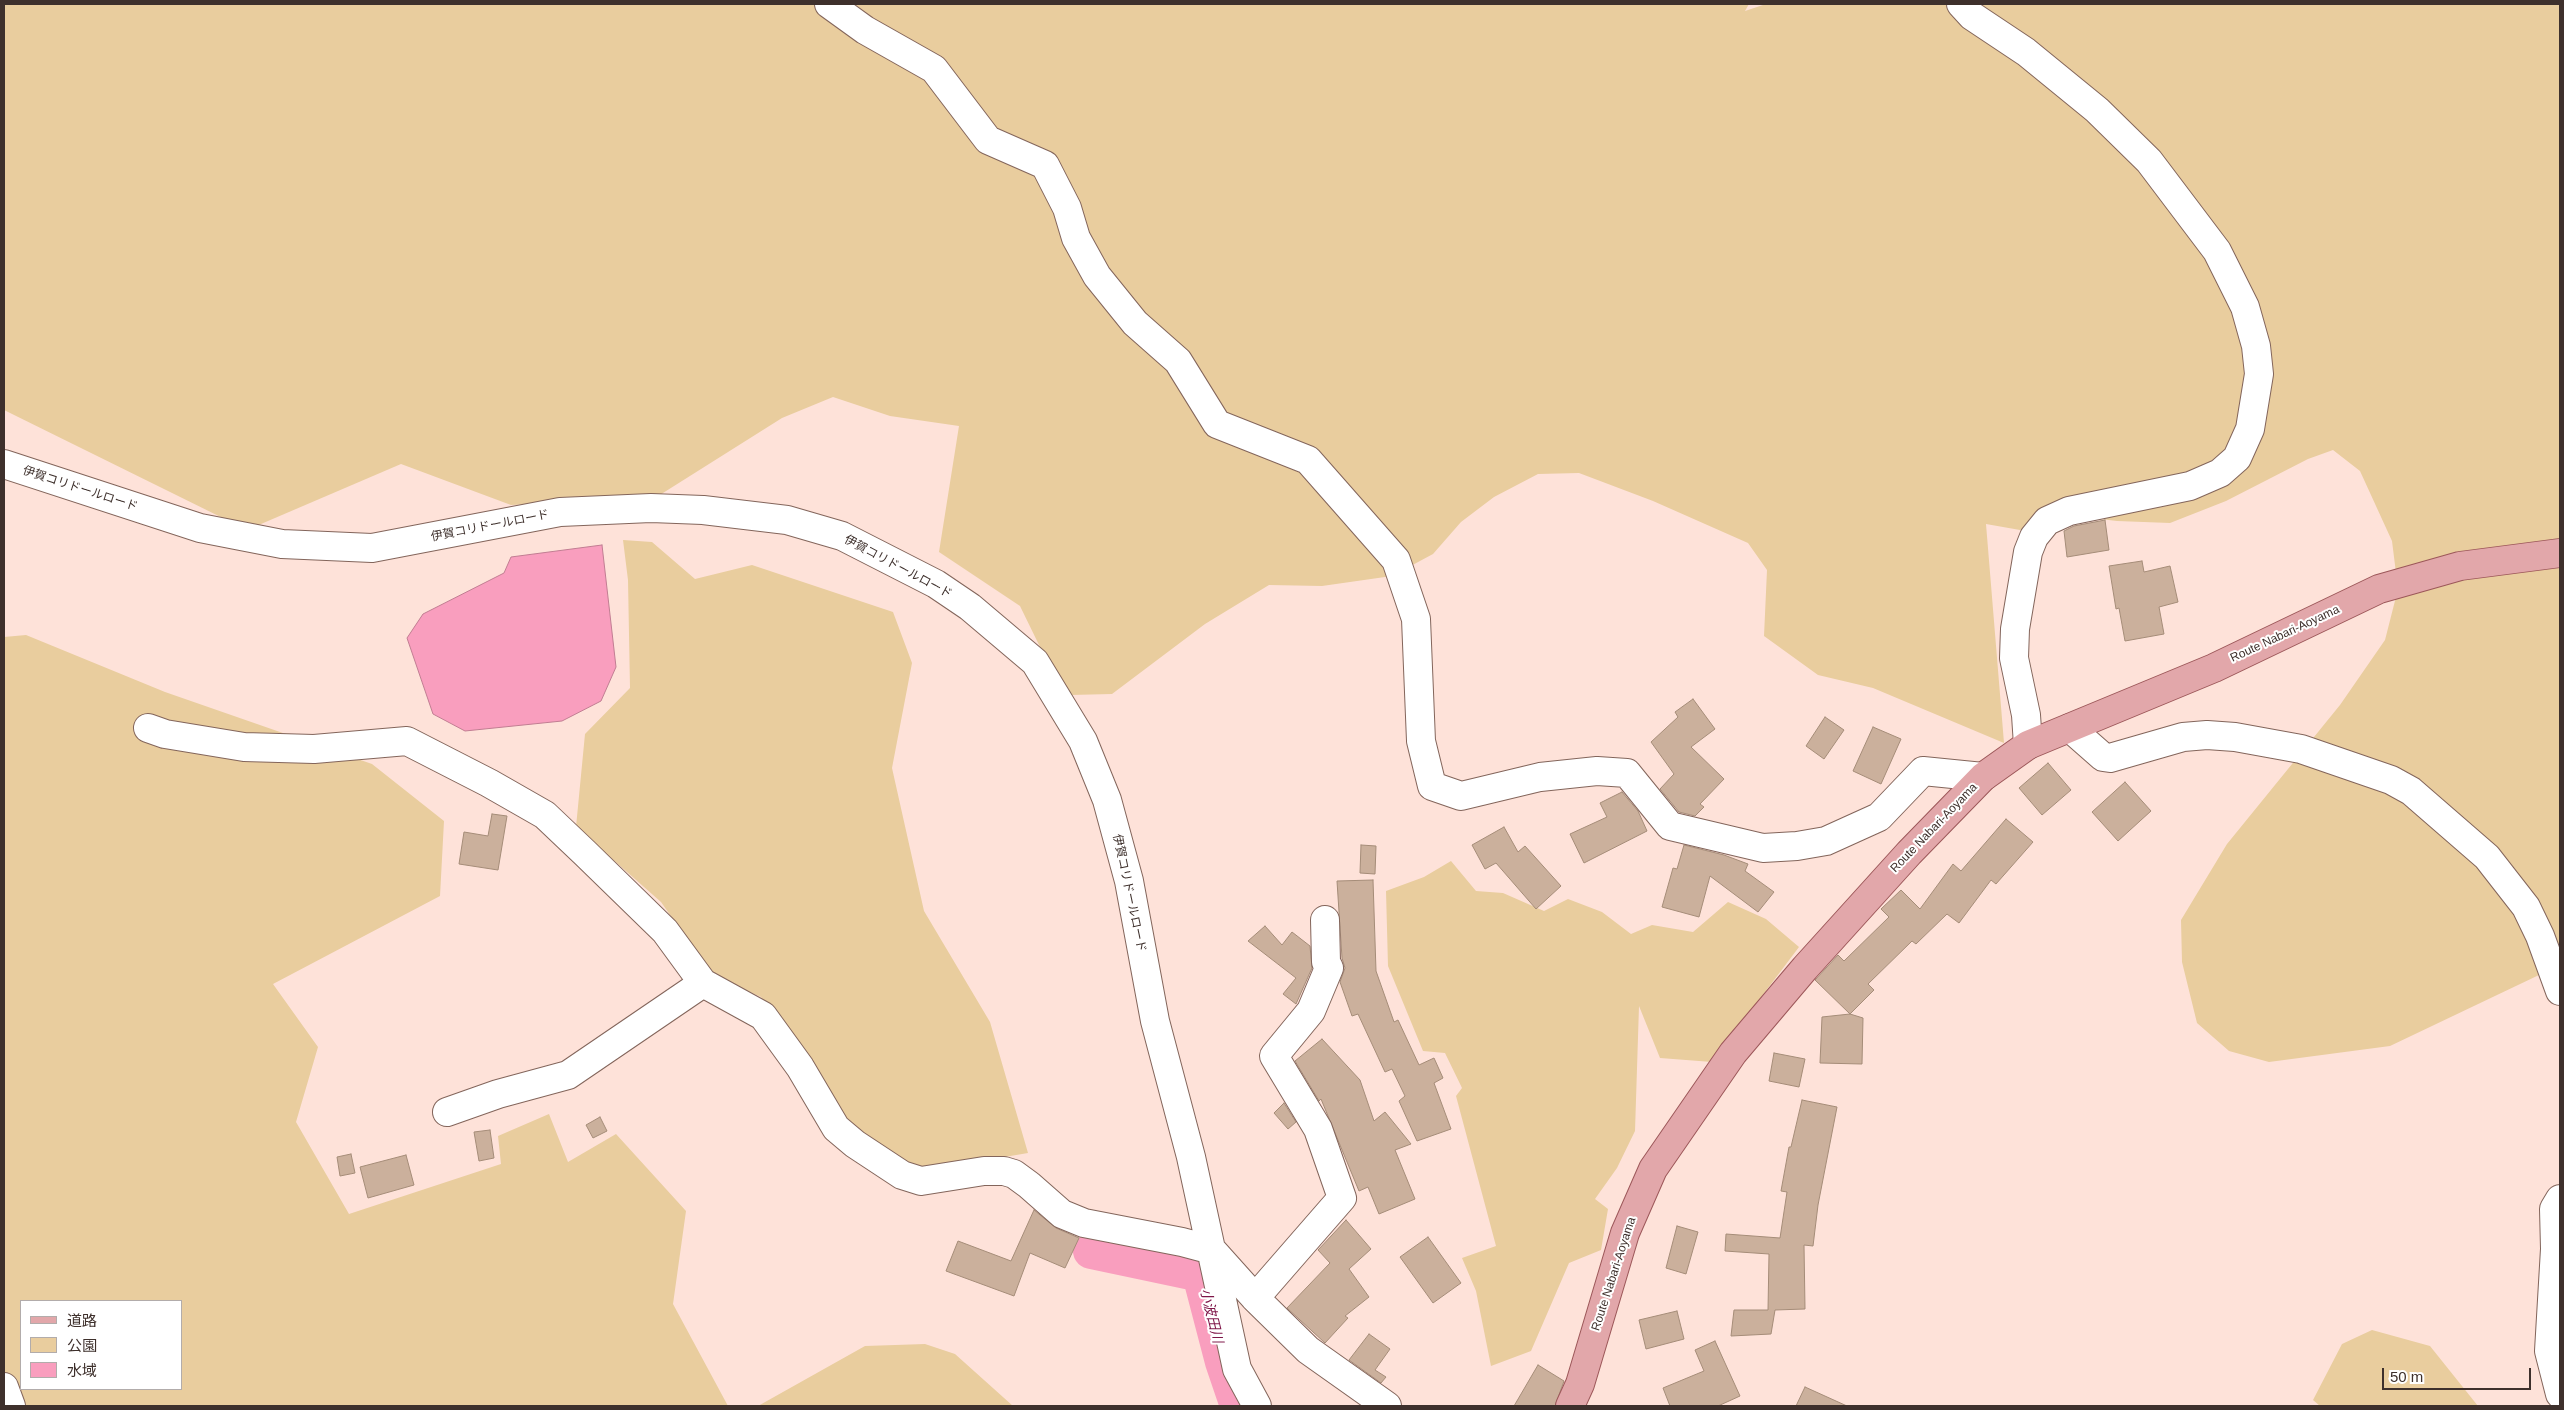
<!DOCTYPE html>
<meta charset="utf-8">
<style>
body{margin:0}
#map{position:relative;width:2564px;height:1410px;overflow:hidden;background:#fee2d9;font-family:Helvetica,"Noto Sans JP",sans-serif}
canvas{display:block}
.frame{position:absolute;inset:0;border:5px solid #3e302c;pointer-events:none}
.legend{position:absolute;left:20px;top:1300px;width:162px;height:90px;box-sizing:border-box;background:#fff;border:1px solid #b2acab;margin:0;padding:6px 9px;list-style:none;font-size:15px;color:#3e302c}
.legend li{display:flex;align-items:center;gap:10px;height:25px}
.legend b{width:25px;border:1px solid #b2acab}
.scale{position:absolute;left:2382px;top:1368px;width:149px;height:22px;box-sizing:border-box;border:2px solid #3e302c;border-top:0;padding-left:6px;font-size:15px;line-height:18px;white-space:nowrap;color:#3e302c;-webkit-text-stroke:4px #fff;paint-order:stroke}
</style>
<div id="map">
<canvas width="2564" height="1410"></canvas>
<div class="frame"></div>
<ul class="legend">
<li><b style="height:6px;background:#e2a7aa"></b>道路</li>
<li><b style="height:14px;background:#e9cd9e"></b>公園</li>
<li><b style="height:14px;background:#f99ebe"></b>水域</li>
</ul>
<div class="scale">50 m</div>
</div>
<script>
const g = document.querySelector('canvas').getContext('2d');
g.lineJoin = 'round';
function fillPath(path, color) { g.fillStyle = color; g.fill(path, 'evenodd'); }
const shape = rows => new Path2D(rows.map(r => 'M' + r).join(''));
function stroke(path, color, width, dash) { g.strokeStyle = color; g.lineWidth = width; g.lineCap = dash ? 'butt' : 'round'; g.setLineDash(dash || []); g.stroke(path); }
function drawText(font, color, halo, rows, align = 'center') {
  g.font = font + ' Helvetica,"Noto Sans JP",sans-serif'; g.lineWidth = 4; g.setLineDash([]); g.textBaseline = 'middle'; g.strokeStyle = halo; g.fillStyle = color; for (const [text, x, y, turn = 0] of rows) {
    g.save(); g.translate(x, y); g.rotate((+turn || 0) * Math.PI / 180); g.textAlign = isNaN(turn) ? turn : align; if (halo) g.strokeText(text, 0, 0); g.fillText(text, 0, 0); g.restore();
  }
}
fillPath(shape([
 [4,4,1749,4,1745,11,1766,4,2560,4,2560,965,2390,1046,2269,1062,2229,1051,2197,1023,2182,962,2181,920,2227,844,2340,705,2385,640,2398,589,2392,541,2360,471,2333,450,2308,459,2226,501,2170,523,2117,521,2059,514,2020,530,1986,524,2004,743,1873,688,1818,675,1764,636,1767,570,1748,543,1653,501,1579,473,1538,474,1494,497,1461,522,1433,554,1392,576,1322,586,1269,585,1205,624,1112,694,1070,695,1039,645,1020,606,939,552,959,426,890,416,833,397,782,418,655,498,511,505,401,464,247,530,4,410],
 [623,540,652,542,695,579,752,565,893,612,912,663,892,768,924,911,990,1022,1028,1153,922,1171,844,1120,761,997,712,975,661,902,576,827,585,734,630,688,628,580],
 [26,635,165,692,372,764,444,821,440,896,273,984,318,1047,296,1122,349,1214,501,1164,498,1136,549,1114,568,1162,616,1134,686,1211,673,1304,728,1406,4,1406,4,637],
 [21,1301,181,1301,181,1389,21,1389],
 [1451,861,1476,891,1503,893,1544,911,1568,899,1602,912,1631,934,1652,925,1693,932,1728,902,1766,919,1799,947,1712,1062,1660,1058,1639,1006,1635,1131,1617,1168,1595,1199,1608,1209,1601,1250,1569,1263,1531,1351,1491,1366,1476,1291,1462,1258,1496,1246,1456,1096,1462,1088,1445,1053,1423,1051,1388,966,1386,891,1424,877],
 [2372,1330,2430,1346,2478,1406,2320,1406,2313,1400,2342,1344],
 [925,1344,955,1354,1013,1406,750,1406,758,1406,865,1346]
]), '#e9cd9e');
const water = shape([
 [602,545,616,667,601,701,562,721,465,731,433,714,407,638,423,614,504,573,511,557,602,545]
]);
fillPath(water, '#f99ebe');
stroke(water, '#c17d92', 1);
stroke(shape([
 [1091,1251,1200,1274,1223,1362,1238,1406]
]), '#f99ebe', 36);
const building = shape([
 [2105,520,2109,550,2067,557,2064,531,2074,526,2105,520],
 [2142,561,2144,572,2170,566,2178,602,2159,607,2164,634,2125,641,2119,608,2116,609,2109,566,2142,561],
 [1693,699,1715,729,1691,747,1724,779,1700,804,1704,807,1695,816,1679,812,1660,789,1674,774,1651,742,1678,717,1675,712,1693,699],
 [1825,717,1844,730,1824,759,1806,746,1825,717],
 [1873,727,1901,739,1881,784,1853,771,1873,727],
 [2048,763,2071,790,2042,815,2019,788,2048,763],
 [2125,782,2151,811,2118,841,2092,812,2125,782],
 [1622,792,1638,811,1647,831,1584,863,1570,834,1607,817,1600,803,1622,792],
 [492,814,507,816,498,870,459,864,464,832,488,836,492,814],
 [2006,819,2033,842,1996,884,1991,880,1959,923,1947,914,1916,944,1912,941,1868,984,1874,990,1850,1014,1815,980,1838,955,1844,961,1889,917,1881,909,1901,890,1920,909,1953,864,1961,871,2006,819],
 [1504,827,1518,852,1525,846,1561,886,1536,909,1496,863,1485,869,1472,845,1504,827],
 [1361,845,1376,846,1375,874,1360,873,1361,845],
 [1684,845,1724,855,1748,864,1745,871,1774,892,1758,912,1710,876,1699,917,1662,907,1673,868,1677,869,1684,845],
 [1373,880,1376,971,1394,1022,1398,1020,1419,1065,1434,1058,1443,1078,1434,1083,1451,1129,1417,1141,1399,1101,1405,1096,1392,1069,1385,1072,1358,1014,1352,1016,1340,982,1345,968,1342,958,1337,881,1373,880],
 [1265,926,1282,945,1292,932,1310,946,1312,968,1296,1004,1283,994,1296,978,1248,941,1265,926],
 [1850,1014,1863,1018,1862,1064,1820,1063,1822,1017,1850,1014],
 [1322,1039,1360,1080,1374,1121,1385,1112,1411,1144,1395,1150,1415,1199,1379,1214,1368,1187,1359,1191,1321,1099,1319,1101,1295,1061,1322,1039],
 [1774,1053,1805,1059,1799,1087,1769,1081,1774,1053],
 [1802,1100,1837,1107,1818,1205,1813,1246,1804,1245,1805,1309,1775,1310,1771,1334,1731,1336,1734,1310,1768,1310,1769,1254,1725,1251,1726,1234,1780,1238,1787,1192,1781,1191,1789,1147,1791,1147,1802,1100],
 [1284,1103,1296,1122,1288,1129,1274,1113,1284,1103],
 [600,1117,607,1131,593,1138,586,1125,600,1117],
 [490,1130,494,1158,479,1161,474,1132,490,1130],
 [351,1154,355,1173,340,1176,337,1157,351,1154],
 [406,1155,414,1185,368,1198,360,1167,406,1155],
 [1034,1210,1056,1228,1079,1238,1065,1268,1030,1253,1014,1296,946,1271,958,1241,1011,1261,1034,1210],
 [1346,1220,1371,1249,1349,1269,1369,1297,1345,1316,1348,1318,1325,1343,1287,1308,1330,1263,1318,1250,1346,1220],
 [1677,1226,1698,1232,1686,1274,1666,1268,1677,1226],
 [1428,1237,1461,1283,1433,1303,1400,1257,1428,1237],
 [1677,1311,1684,1339,1646,1349,1639,1320,1677,1311],
 [1369,1334,1390,1349,1375,1370,1386,1377,1381,1383,1349,1360,1369,1334],
 [1715,1341,1740,1396,1718,1406,1670,1406,1663,1388,1704,1371,1695,1350,1715,1341],
 [1538,1365,1564,1381,1555,1406,1514,1406,1538,1365],
 [1805,1387,1847,1406,1796,1406,1805,1387]
]);
fillPath(building, '#cbb09c');
stroke(building, '#a58c78', 1);
const minor = shape([
 [829,4,865,30,934,69,988,140,1045,165,1067,208,1076,238,1097,276,1135,323,1178,361,1217,424,1308,460,1396,560,1416,619,1421,741,1432,786,1461,796,1540,777,1597,771,1627,773,1670,826,1763,848,1797,846,1826,841,1879,817,1923,771,1983,777],
 [1961,4,1972,16,2026,52,2097,110,2149,161,2217,251,2245,307,2256,346,2259,374,2250,429,2237,458,2220,473,2190,486,2069,511,2047,521,2034,537,2028,552,2015,629,2014,658,2026,715,2028,745],
 [4,464,200,528,282,544,372,548,560,512,651,508,703,510,787,520,842,536,936,584,970,607,1035,662,1083,741,1107,800,1129,881,1155,1021,1191,1157,1237,1369,1257,1406],
 [148,728,165,734,244,747,314,749,407,741,489,783,545,815,585,853,665,931,703,983,763,1016,800,1067,836,1128,855,1144,902,1175,921,1181,984,1171,1004,1171,1014,1174,1029,1185,1062,1214,1084,1223,1182,1242,1212,1250,1255,1298,1308,1350,1387,1406],
 [2070,728,2103,757,2110,758,2183,737,2207,735,2235,737,2301,749,2391,780,2411,791,2487,857,2526,907,2540,936,2560,991],
 [447,1112,498,1094,568,1075,703,983],
 [2560,1199,2554,1209,2555,1249,2549,1351,2560,1394],
 [1255,1298,1342,1198,1318,1129,1274,1056,1311,1011,1329,968,1326,962,1325,920],
 [4,1387,11,1406]
]);
const major = shape([
 [1570,1406,1580,1384,1625,1233,1653,1169,1733,1053,1805,968,1909,853,1983,777,2028,745,2214,668,2379,589,2460,566,2560,553]
]);
stroke(minor, '#83655b', 30);
stroke(major, '#9c5759', 30);
stroke(minor, '#fff', 28);
stroke(major, '#e2a7aa', 28);
drawText('12px', '#3e302c', '#fff', [
 ["伊賀コリドールロード",80,489,18],
 ["伊賀コリドールロード",490,526,-11],
 ["伊賀コリドールロード",898,567,28],
 ["Route Nabari-Aoyama",2285,634,-25],
 ["Route Nabari-Aoyama",1934,828,-46],
 ["伊賀コリドールロード",1129,893,78],
 ["Route Nabari-Aoyama",1614,1274,-72]
]);
drawText('italic 14px', '#7e1548', '#fff', [
 ["小波田川",1211,1316,76]
]);
</script>
